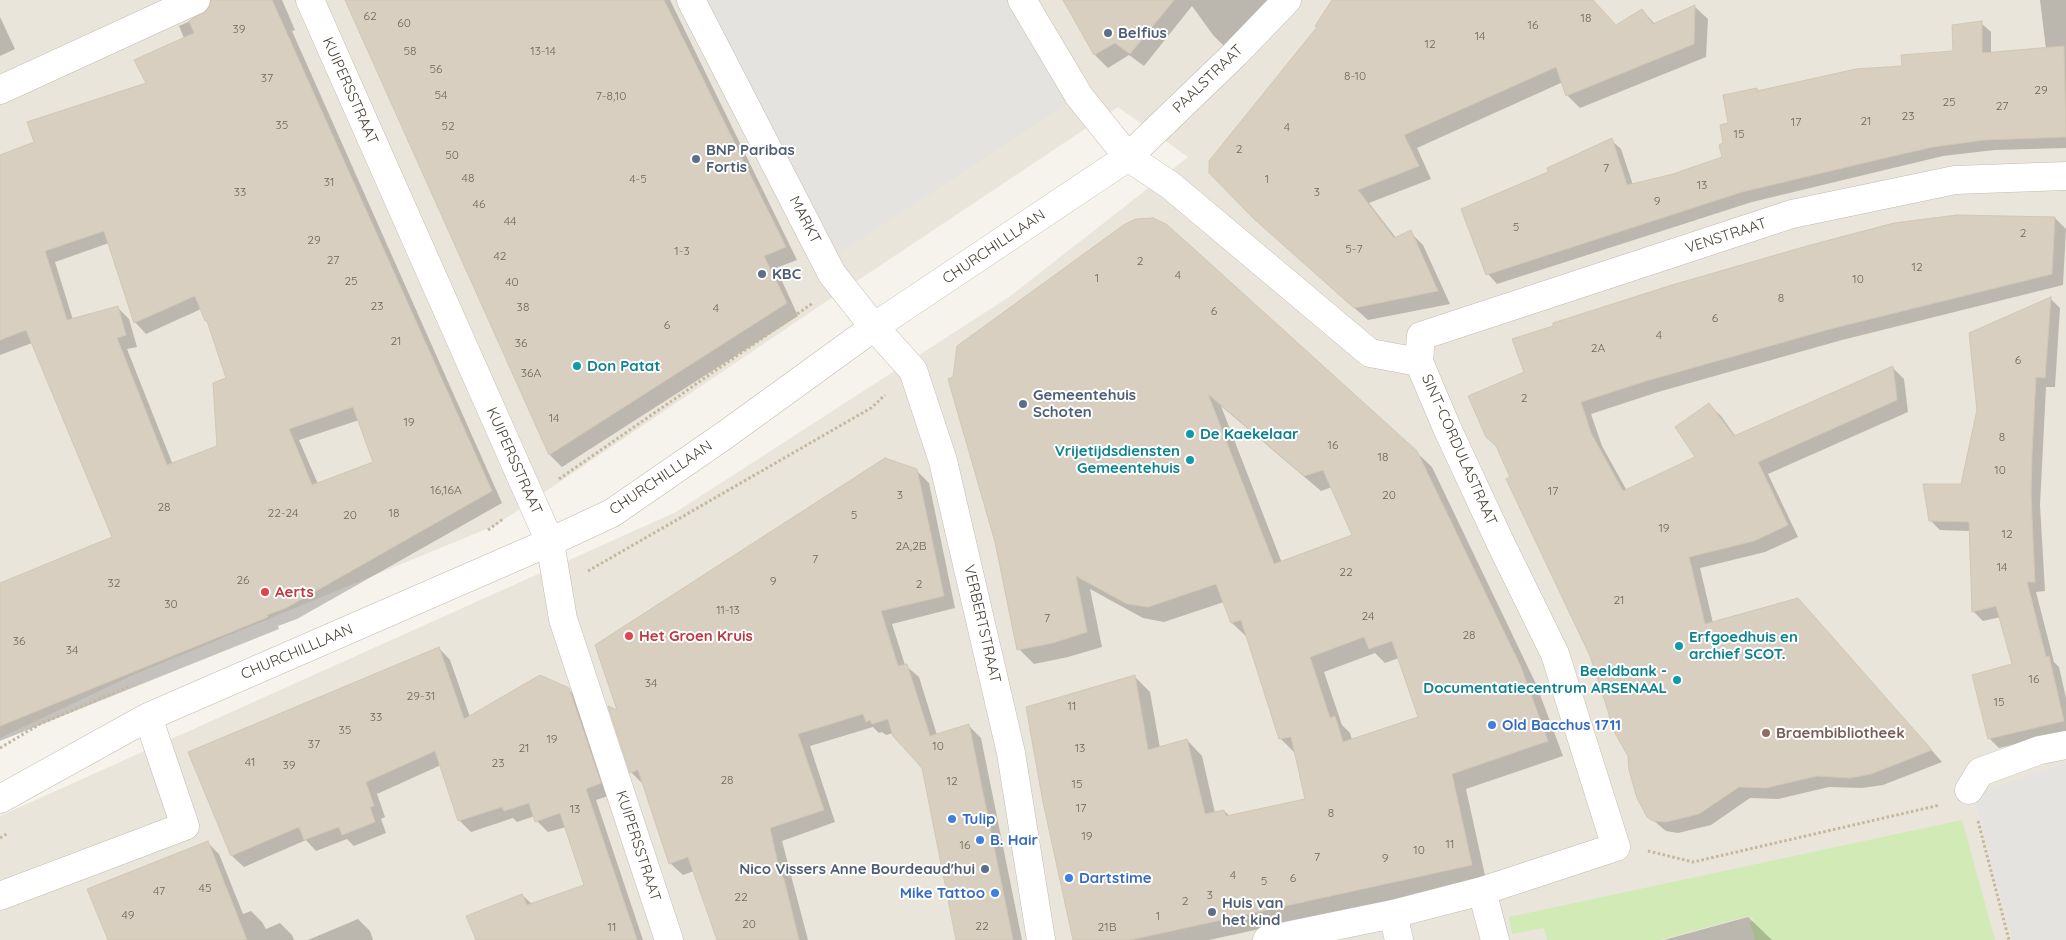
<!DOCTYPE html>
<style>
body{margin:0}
canvas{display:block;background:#f6f3ec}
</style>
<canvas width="2066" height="940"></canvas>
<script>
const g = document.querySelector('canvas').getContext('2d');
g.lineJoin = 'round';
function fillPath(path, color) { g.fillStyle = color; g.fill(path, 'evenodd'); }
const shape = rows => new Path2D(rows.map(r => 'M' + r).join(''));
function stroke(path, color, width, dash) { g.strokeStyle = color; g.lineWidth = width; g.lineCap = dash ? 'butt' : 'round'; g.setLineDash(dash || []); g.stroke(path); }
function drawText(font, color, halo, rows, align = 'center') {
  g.font = font + ' Quicksand,sans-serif'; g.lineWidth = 4; g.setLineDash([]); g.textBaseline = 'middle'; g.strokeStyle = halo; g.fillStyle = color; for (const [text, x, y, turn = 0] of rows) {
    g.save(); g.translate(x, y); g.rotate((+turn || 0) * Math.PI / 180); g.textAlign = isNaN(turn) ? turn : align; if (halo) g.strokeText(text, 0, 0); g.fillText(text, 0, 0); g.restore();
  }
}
fillPath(shape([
 [0,0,2066,0,2066,940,0,940,0,816,676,512,1009,297,1188,157,1118,107,821,305,496,525,133,675,0,738]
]), '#eae5da');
fillPath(shape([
 [1962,820,1995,940,1755,940,1750,922,1753,921,1753,918,1749,919,1748,916,1660,940,1547,940,1544,928,1512,934,1509,917]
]), '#d2eab5');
fillPath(shape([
 [691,0,1022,0,1079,96,826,262],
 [2066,763,2066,940,2012,940,1973,794]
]), '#e5e3e0');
fillPath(shape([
 [213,0,282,0,295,30,292,31,502,503,297,619,278,626,279,629,0,741,0,584,113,537,32,343,0,355,0,156,35,143,147,84,184,38,179,26,204,15,210,9],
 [109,243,135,322,146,334,201,309,209,323,228,378,219,446,173,465,127,349,137,347,129,319,117,307,73,320,55,262],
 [359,420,374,463,318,484,299,440],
 [347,0,670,0,797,260,776,268,798,316,562,467,550,455],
 [1065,0,1271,0,1226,48,1213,35,1192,6,1144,66,1129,55,1108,68,1095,55],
 [1339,0,1593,0,1617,27,1642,10,1655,24,1695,7,1708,19,1706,57,1580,108,1567,95,1563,82,1417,148,1431,179,1369,203,1396,238,1410,232,1423,245,1450,304,1368,320,1253,217],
 [2040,0,2066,0,2066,148,1995,150,1943,156,1752,202,1497,284,1488,274,1550,173,1611,140,1621,149,1633,185,1673,175,1724,158,1724,144,1730,124,1757,89,1759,92,1904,67,1955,52,1981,23,1991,32,1991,54,2046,49],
 [0,17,15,49,0,56],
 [2055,218,2066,229,2063,285,1842,340,1658,392,1591,414,1602,446,1627,491,1697,457,1709,405,1721,416,1736,437,1893,368,1904,379,1908,412,1768,474,1798,537,1765,552,1700,568,1713,623,1798,599,1942,762,1883,785,1862,788,1829,787,1778,799,1750,798,1711,825,1678,833,1666,831,1648,816,1629,755,1610,711,1591,656,1498,448,1487,437],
 [1126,225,1416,452,1432,467,1536,684,1563,756,1466,789,1486,880,1209,940,1074,940,1135,677,1150,692,1160,748,1187,740,1202,756,1215,813,1224,811,1230,816,1306,800,1296,754,1281,739,1248,638,1232,623,1224,602,1164,622,1143,618,1090,589,1102,647,1068,657,1034,664,1019,649,996,542,954,378],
 [1221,406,1321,491,1332,487,1354,536,1282,563],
 [1375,653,1385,663,1399,658,1419,717,1352,740,1350,733,1342,725,1324,672],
 [2051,299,2060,308,2055,387,2046,387,2040,505,2045,591,2036,592,2054,662,2059,667,2066,698,2066,732,1999,748,1989,738,2014,665,2001,617,1983,621,1973,611,1970,531,1940,530,1930,520,1962,485],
 [916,470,929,483,955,608,892,624,905,665,919,677,937,735,969,726,981,738,1022,940,958,940,923,767,893,733,886,735,882,732,879,733,873,727,810,746,835,822,782,841,808,940,717,940,694,871,683,875,670,863,644,785,631,772,619,712],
 [439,648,450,660,470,717,569,690,581,701,611,795,596,800,643,940,477,940,522,895,532,904,585,886,566,827,548,832,537,821,535,816,517,822,513,818,471,832,459,820,441,765,377,794,385,817,381,819,386,833,354,846,347,839,316,851,306,840,244,867,232,856,189,753],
 [207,842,219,854,243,914,251,911,262,922,266,929,280,923,292,935,294,940,109,940],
 [1748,917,1772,940,1664,940],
 [358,919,370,931,373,940,308,940]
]), '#0003');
const building = shape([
 [211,0,272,0,492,491,286,608,267,615,268,617,0,726,0,583,112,537,26,330,0,340,0,155,34,142,27,122,146,83,134,60,194,33,189,21,208,9,211,0],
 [104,231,134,323,195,296,205,321,207,321,226,378,213,383,217,446,167,465,117,338,126,335,118,306,67,320,45,251,104,231],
 [353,407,373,462,312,485,289,429,353,407],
 [345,0,664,0,786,247,764,256,787,303,549,455,345,0],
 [1063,0,1174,0,1130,54,1115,43,1094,55,1063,0],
 [1332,0,1593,0,1616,25,1642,9,1653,24,1695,5,1694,44,1566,96,1556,67,1404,135,1419,166,1358,190,1394,238,1411,230,1438,291,1354,308,1253,218,1209,173,1209,161,1317,27,1315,26,1332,0],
 [1982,21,1982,53,2064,46,2066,137,1984,140,1933,147,1889,157,1742,192,1486,275,1461,209,1548,172,1547,168,1612,138,1627,185,1673,174,1722,157,1719,145,1723,143,1720,125,1728,123,1723,95,1757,88,1757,91,1856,69,1902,66,1901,55,1953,51,1952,25,1982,21],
 [1957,215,2055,217,2052,274,1830,329,1646,381,1581,402,1591,433,1623,491,1695,457,1675,427,1709,403,1734,436,1893,366,1897,400,1758,462,1788,525,1754,541,1689,557,1705,624,1798,598,1932,750,1871,774,1850,778,1817,776,1766,788,1739,787,1699,814,1666,822,1653,821,1647,817,1637,798,1629,770,1628,756,1612,728,1608,711,1590,656,1506,479,1510,477,1496,446,1486,437,1468,396,1524,372,1512,339,1553,326,1553,323,1672,285,1807,246,1894,223,1957,215],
 [1153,218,1166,224,1193,248,1417,451,1521,667,1548,741,1452,774,1472,865,1130,940,1073,940,1043,802,1026,707,1135,675,1148,750,1187,739,1205,814,1224,810,1226,816,1305,799,1291,737,1279,739,1241,620,1231,623,1216,584,1148,607,1127,604,1076,576,1087,632,1053,643,1017,650,995,542,948,379,953,377,957,346,1125,224,1136,219,1153,218],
 [1208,394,1304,476,1323,470,1352,535,1274,564,1208,394],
 [1364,637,1369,649,1392,641,1418,717,1343,742,1335,716,1330,718,1310,657,1364,637],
 [2051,297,2045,378,2036,377,2032,454,2031,494,2035,582,2027,582,2046,657,2049,656,2064,721,1988,739,1972,675,2012,664,1996,606,1972,612,1969,522,1929,521,1923,484,1961,484,1977,410,1969,333,2051,297],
 [885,458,917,469,944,596,881,611,898,666,907,664,930,736,969,724,1013,940,956,940,922,768,893,736,888,719,872,724,870,720,866,722,863,714,798,734,824,810,770,828,780,873,784,879,799,940,717,940,688,857,669,864,638,770,630,773,608,706,617,710,595,645,885,458],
 [439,647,464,719,540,675,569,688,601,783,586,789,637,940,476,940,466,916,522,894,527,905,584,885,560,813,535,822,529,803,504,811,502,807,458,821,435,751,366,782,374,806,370,807,375,822,342,835,339,827,304,840,299,827,231,856,188,752,439,647],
 [208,841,247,940,108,940,87,889,208,841]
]);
fillPath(building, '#d8cfc1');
stroke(building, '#d3c7b4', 1);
const minor = shape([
 [310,0,550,542,563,619,669,940],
 [691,0,832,274,874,327,913,370,943,461,1011,753,1041,940],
 [1022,0,1079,96,1128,157,1170,185,1370,353,1419,362],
 [0,90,196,0],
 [1969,790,1980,772,2040,750,2066,745],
 [0,799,148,717,550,542,612,513,725,435,874,327,1128,157,1235,54,1287,0],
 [1482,891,1495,940],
 [0,896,185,826,148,717],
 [1393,914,1399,940],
 [1267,940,1393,914,1482,891,1616,847,1555,654,1500,542,1447,428,1419,362,1421,336,1792,214,1955,180,2066,176]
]);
stroke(minor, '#c2bbae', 29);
stroke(shape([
 [559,479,813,303],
 [488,530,503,519],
 [588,571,871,408,885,395],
 [0,748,40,724,130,686],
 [1978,821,2009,940],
 [0,838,8,833],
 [1648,851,1693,862,1940,805]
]), '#c4b79f', 3, [2.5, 2.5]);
stroke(minor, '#fff', 28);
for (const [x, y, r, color] of [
 [1108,33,5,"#5c6f8a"],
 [696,159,5,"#5c6f8a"],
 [762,274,5,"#5c6f8a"],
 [577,366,5,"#0f9aa8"],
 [1023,404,5,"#5c6f8a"],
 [1190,434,5,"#0f9aa8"],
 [1190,460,5,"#0f9aa8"],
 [265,592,5,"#e0444e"],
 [629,636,5,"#e0444e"],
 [1679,646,5,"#0f9aa8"],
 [1677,680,5,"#0f9aa8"],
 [1492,725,5,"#3f7fe0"],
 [1766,733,5,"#8d6e63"],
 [952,819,5,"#3f7fe0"],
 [980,840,5,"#3f7fe0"],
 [985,869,5,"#5c6f8a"],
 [1069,878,5,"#3f7fe0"],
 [995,893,5,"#3f7fe0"],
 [1212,912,5,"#5c6f8a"]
]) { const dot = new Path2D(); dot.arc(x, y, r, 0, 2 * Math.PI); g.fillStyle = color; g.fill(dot); stroke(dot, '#fff', 2); }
drawText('12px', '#6e675b', null, [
 ["62",370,16],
 ["18",1586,18],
 ["60",404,23],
 ["16",1533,25],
 ["39",239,29],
 ["14",1480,36],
 ["12",1430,44],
 ["58",410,51],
 ["13-14",543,51],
 ["56",436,69],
 ["8-10",1355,76],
 ["37",267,78],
 ["29",2041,90],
 ["54",441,95],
 ["7-8,10",611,96],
 ["25",1949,102],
 ["27",2002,106],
 ["23",1908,116],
 ["21",1866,121],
 ["17",1796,122],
 ["35",282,125],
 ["52",448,126],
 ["4",1287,127],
 ["15",1739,134],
 ["2",1239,149],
 ["50",452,155],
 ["7",1606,168],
 ["48",468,178],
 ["4-5",638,179],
 ["1",1267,179],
 ["31",329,182],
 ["13",1702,185],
 ["33",240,192],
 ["3",1317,192],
 ["9",1657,201],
 ["46",479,204],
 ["44",510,221],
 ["5",1516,227],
 ["2",2023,233],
 ["29",314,240],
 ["5-7",1354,249],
 ["1-3",682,251],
 ["42",500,256],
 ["27",333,260],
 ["2",1140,261],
 ["12",1917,267],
 ["4",1178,275],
 ["1",1097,278],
 ["10",1858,279],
 ["25",351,281],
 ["40",512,282],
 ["8",1781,298],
 ["23",377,306],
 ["38",523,307],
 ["4",716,308],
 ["6",1214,311],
 ["6",1715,318],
 ["6",667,325],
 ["4",1659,335],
 ["21",396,341],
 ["36",521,343],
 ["2A",1598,348],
 ["6",2018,360],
 ["36A",531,373],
 ["2",1524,398],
 ["14",554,418],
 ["19",409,422],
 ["8",2002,437],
 ["16",1333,445],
 ["18",1383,457],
 ["10",2000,470],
 ["16,16A",446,490],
 ["17",1553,491],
 ["3",900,495],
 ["20",1389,495],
 ["28",164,507],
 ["22-24",283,513],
 ["18",394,513],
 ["20",350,515],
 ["5",854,515],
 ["19",1664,528],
 ["12",2007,534],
 ["2A,2B",911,546],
 ["7",815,559],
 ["14",2002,567],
 ["22",1346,572],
 ["26",243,580],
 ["9",773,581],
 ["32",114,583],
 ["2",919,584],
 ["21",1619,600],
 ["30",171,604],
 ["11-13",728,610],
 ["24",1368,616],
 ["7",1047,618],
 ["28",1469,635],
 ["36",19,641],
 ["34",72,650],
 ["16",2034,679],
 ["34",651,683],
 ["29-31",421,696],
 ["15",1999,702],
 ["11",1072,706],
 ["33",376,717],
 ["35",345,730],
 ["19",552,739],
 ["37",314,744],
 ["10",938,746],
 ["21",524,748],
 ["13",1080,748],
 ["41",250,762],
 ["23",498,763],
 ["39",289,765],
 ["28",727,780],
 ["12",952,781],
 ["15",1077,784],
 ["17",1081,808],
 ["13",575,809],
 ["8",1331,813],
 ["19",1087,836],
 ["11",1450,844],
 ["16",965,845],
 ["10",1419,850],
 ["7",1317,857],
 ["9",1385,858],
 ["4",1233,875],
 ["6",1293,878],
 ["5",1264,881],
 ["45",205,888],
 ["47",159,891],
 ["3",1210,895],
 ["22",741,897],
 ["2",1185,901],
 ["49",128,915],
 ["1",1158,916],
 ["20",749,924],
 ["22",982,926],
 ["11",612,927],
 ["21B",1107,927]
]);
drawText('bold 15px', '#4e5e75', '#fff', [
 ["Belfius",1118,33],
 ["BNP Paribas",706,150],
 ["Fortis",706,167],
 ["KBC",772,274],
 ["Gemeentehuis",1033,395],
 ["Schoten",1033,412],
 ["Nico Vissers Anne Bourdeaud'hui",975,869,"right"],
 ["Huis van",1222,903],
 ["het kind",1222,920]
], 'left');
drawText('15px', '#4b4439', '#fff', [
 ["PAALSTRAAT",1208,79,-44],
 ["KUIPERSSTRAAT",350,91,66],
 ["MARKT",805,220,63],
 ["VENSTRAAT",1726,236,-18],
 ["CHURCHILLLAAN",994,247,-34],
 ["SINT-CORDULASTRAAT",1459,450,66],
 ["KUIPERSSTRAAT",514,461,66],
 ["CHURCHILLLAAN",661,478,-34],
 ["VERBERTSTRAAT",982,624,77],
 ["CHURCHILLLAAN",297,652,-23],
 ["KUIPERSSTRAAT",638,846,72]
]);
drawText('bold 15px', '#0d838f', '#fff', [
 ["Don Patat",587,366],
 ["De Kaekelaar",1200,434],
 ["Vrijetijdsdiensten",1180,451,"right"],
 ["Gemeentehuis",1180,468,"right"],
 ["Erfgoedhuis en",1689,637],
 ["archief SCOT.",1689,654],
 ["Beeldbank -",1667,671,"right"],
 ["Documentatiecentrum ARSENAAL",1667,688,"right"]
], 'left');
drawText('bold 15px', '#be3a42', '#fff', [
 ["Aerts",275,592],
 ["Het Groen Kruis",639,636]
], 'left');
drawText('bold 15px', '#366cbe', '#fff', [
 ["Old Bacchus 1711",1502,725],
 ["Tulip",962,819],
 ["B. Hair",990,840],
 ["Dartstime",1079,878],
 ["Mike Tattoo",985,893,"right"]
], 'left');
drawText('bold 15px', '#785e54', '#fff', [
 ["Braembibliotheek",1776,733]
], 'left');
</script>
